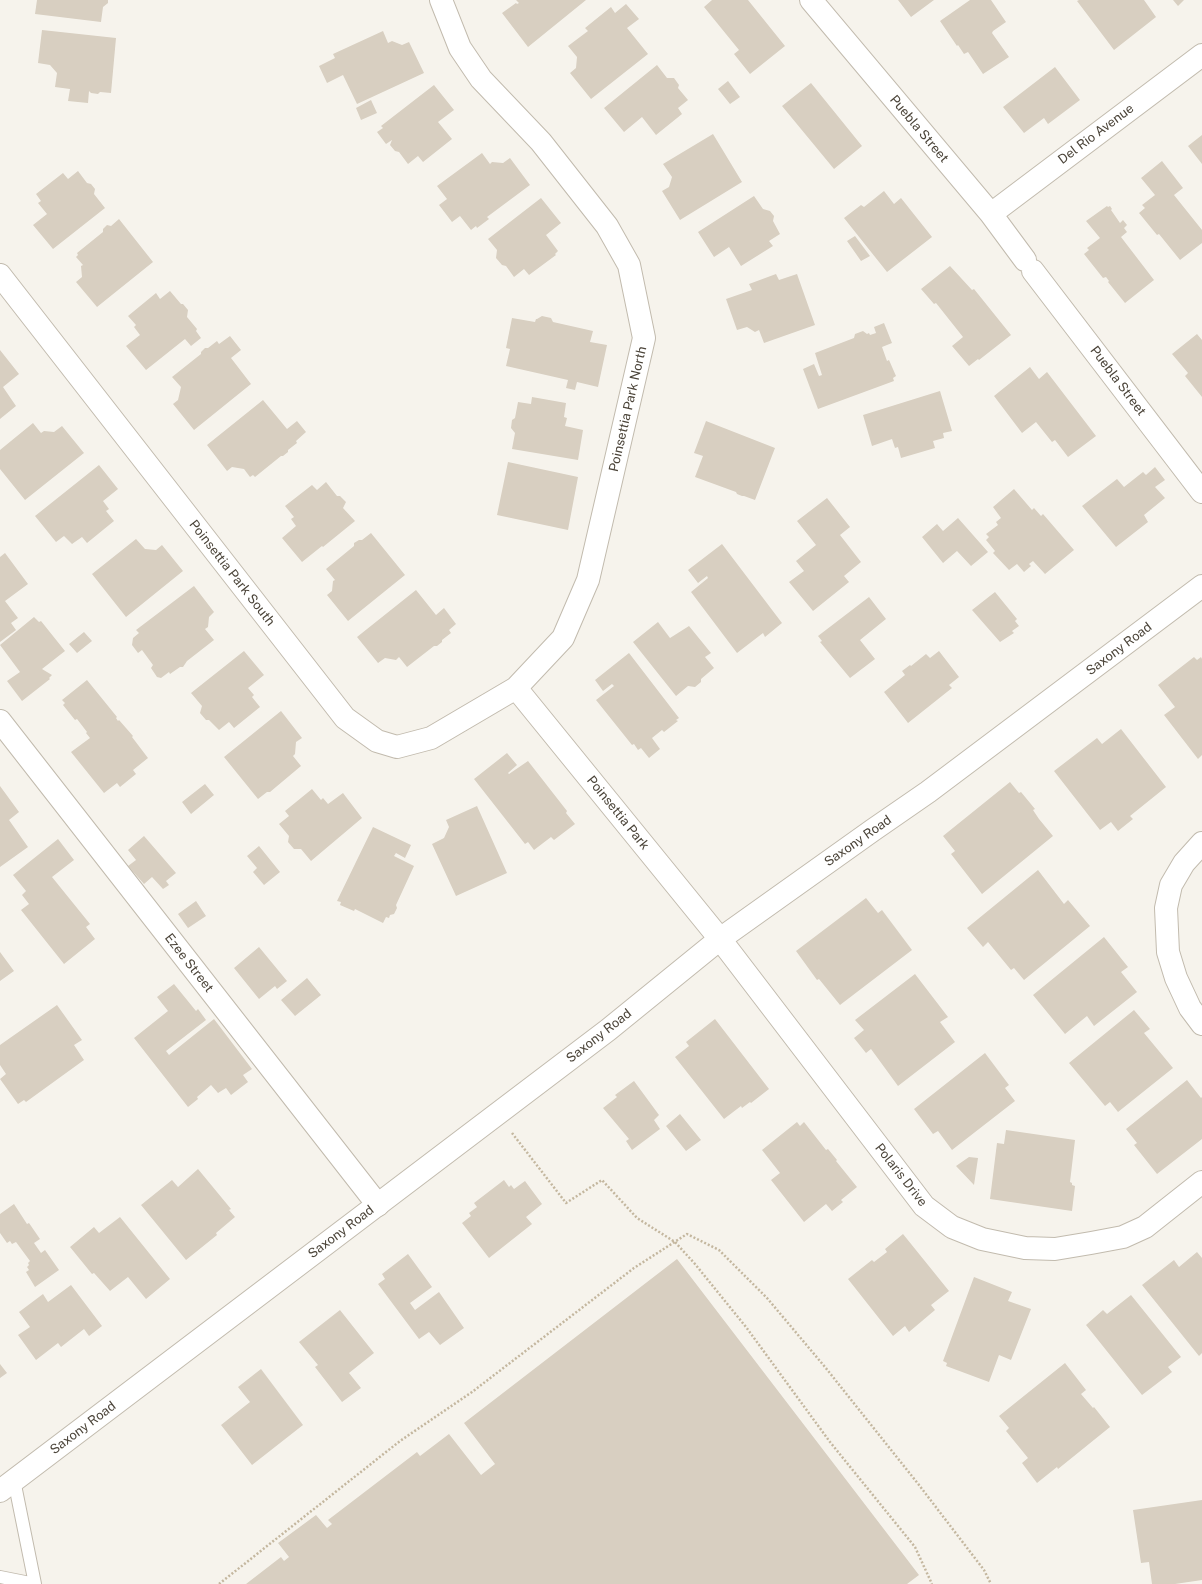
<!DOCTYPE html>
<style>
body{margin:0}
canvas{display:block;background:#f6f3ec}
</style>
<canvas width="1202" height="1584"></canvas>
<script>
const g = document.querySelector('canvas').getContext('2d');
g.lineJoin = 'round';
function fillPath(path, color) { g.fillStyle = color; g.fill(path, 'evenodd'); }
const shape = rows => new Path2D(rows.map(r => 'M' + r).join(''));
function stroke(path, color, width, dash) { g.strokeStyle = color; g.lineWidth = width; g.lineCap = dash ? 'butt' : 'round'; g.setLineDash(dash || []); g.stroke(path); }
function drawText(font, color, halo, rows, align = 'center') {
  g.font = font + ' "Public Sans",sans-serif'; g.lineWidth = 3; g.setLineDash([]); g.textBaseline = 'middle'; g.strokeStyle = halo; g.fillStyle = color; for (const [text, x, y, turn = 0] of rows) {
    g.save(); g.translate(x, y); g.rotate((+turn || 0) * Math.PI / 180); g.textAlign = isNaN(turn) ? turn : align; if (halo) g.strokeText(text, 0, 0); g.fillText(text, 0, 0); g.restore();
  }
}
fillPath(shape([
 [37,0,108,0,108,3,103,7,101,22,35,14],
 [516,0,586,0,528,47,502,13,516,3,517,4,519,3],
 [712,0,748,0,785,46,750,74,734,54,739,50,704,7],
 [898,0,934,0,911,17],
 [970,0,991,0,1006,22,993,31,992,33,1009,57,983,74,968,52,964,54,958,45,957,46,940,21],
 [1079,0,1144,0,1156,17,1114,50,1077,1],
 [1173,0,1184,0,1178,6],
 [626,4,639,19,627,28,648,54,591,99,570,73,576,68,577,57,568,46,588,31,585,28,611,7,615,13],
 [42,30,116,38,111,93,100,92,98,94,91,93,89,91,88,103,68,101,70,89,55,87,57,73,50,65,38,63],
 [383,31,388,43,392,41,402,45,409,42,424,73,357,104,343,75,327,83,319,66,335,58,333,54],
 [657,65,667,78,674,78,679,85,678,88,688,100,678,108,682,114,656,135,642,117,624,132,604,108],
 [1055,67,1080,100,1048,124,1044,118,1024,133,1003,107],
 [728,81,740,97,730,104,718,89],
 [811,83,862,146,834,169,782,106],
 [434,85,454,110,438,122,452,139,423,162,418,156,408,164,399,152,395,151,390,145,392,140,386,144,377,132,383,128,381,126],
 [371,100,377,113,361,120,356,108],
 [713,134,742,182,680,220,662,191,669,187,672,177,663,164],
 [1202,135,1202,164,1188,146],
 [482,153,490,164,492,162,503,163,510,158,530,185,487,217,489,219,477,228,476,226,471,230,460,216,452,222,439,205,447,199,437,186],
 [1162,161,1183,188,1174,195,1202,230,1202,243,1180,260,1159,234,1157,235,1139,213,1145,208,1142,205,1155,195,1141,178],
 [78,171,87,183,91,184,95,189,94,194,105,208,53,249,33,225,47,214,38,203,41,201,36,194,63,173,68,179],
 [884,191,894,204,901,198,932,237,887,272,844,218,861,205,864,207],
 [754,196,763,209,770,211,774,216,773,221,780,234,769,241,773,246,741,266,729,247,714,257,698,232],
 [541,198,561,223,546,235,558,251,555,254,556,255,529,275,524,269,514,277,506,266,502,265,496,258,497,250,488,239],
 [1107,206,1108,207,1110,206,1112,209,1111,210,1120,223,1123,220,1127,225,1124,228,1127,232,1121,237,1154,280,1125,303,1108,282,1109,281,1106,277,1103,278,1084,254,1089,250,1087,248,1100,238,1086,221],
 [119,219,153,262,97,307,76,282,82,277,81,266,83,265,76,257,78,255,77,253,103,232,103,229,107,225,111,226],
 [855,236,870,256,861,261,847,241],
 [950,266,972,290,974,289,1011,335,979,360,978,359,969,366,952,346,963,337,936,303,934,304,921,289],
 [776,274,779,280,797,274,815,325,764,343,759,330,755,332,747,327,737,330,726,299,752,290,749,284],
 [170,291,181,304,183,304,188,310,187,317,197,329,196,331,201,338,191,346,185,339,146,370,126,346,140,335,134,327,136,325,128,316,156,293,160,299],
 [542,316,551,318,553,322,593,331,590,342,607,345,598,387,577,382,575,390,566,388,568,380,506,366,510,349,506,348,512,318,535,322,536,319,537,319],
 [884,323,892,343,882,347,887,361,889,360,896,376,893,378,894,381,818,409,803,369,814,364,819,376,822,375,815,353,854,338,855,334,863,331,867,334,869,333,870,335,876,333,874,327],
 [1197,334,1202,340,1202,397,1185,376,1188,373,1172,354],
 [230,336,241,350,231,358,251,384,194,430,173,404,178,400,181,387,172,377,201,354,201,352,205,348,208,348,217,341,219,344],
 [0,350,19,374,3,387,16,406,0,419],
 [1030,367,1039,379,1047,372,1096,436,1068,457,1055,440,1052,442,1036,422,1022,433,994,396],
 [940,391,952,431,943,433,944,438,933,441,935,448,901,458,898,447,895,448,892,439,872,446,863,415],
 [532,397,566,403,564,417,567,418,565,426,583,430,578,460,512,449,515,433,511,428,512,420,515,418,518,402,531,404],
 [263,400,287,429,297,421,306,432,296,441,297,443,288,450,288,452,283,456,281,456,255,477,253,475,250,477,244,469,232,467,227,471,207,445],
 [706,421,775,448,755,500,744,496,742,496,737,494,736,492,695,477,703,456,694,453],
 [33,423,41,433,44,431,54,432,62,426,84,453,25,500,0,469,0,450],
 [508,462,578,477,568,530,497,515],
 [99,465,118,489,103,501,109,509,106,511,114,521,87,543,82,537,72,544,64,536,56,542,35,516],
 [1155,467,1165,480,1155,487,1165,498,1144,515,1148,522,1116,547,1082,506,1117,479,1124,487,1143,472,1146,475],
 [326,482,337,496,340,496,346,502,343,508,355,521,323,547,322,546,302,562,282,538,296,526,291,519,294,517,285,506,312,485,317,490],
 [1014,489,1032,510,1034,508,1041,516,1043,514,1074,550,1045,574,1033,561,1029,564,1031,566,1024,572,1017,564,1009,570,993,553,995,551,986,540,989,537,986,534,998,525,996,522,1001,518,993,507],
 [827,498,850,527,840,535,861,562,844,576,849,582,813,611,789,582,804,571,796,561,816,545,797,521],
 [958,518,988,552,971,566,957,551,943,563,922,537,937,524,943,531],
 [371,533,405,575,348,621,327,595,332,591,333,581,335,580,326,569,354,546,354,543,359,540,362,540],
 [136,539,145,549,156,550,162,545,183,571,126,617,92,574],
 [722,544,782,623,765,637,763,633,737,653,691,592,708,578,707,576,698,583,688,570],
 [5,553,28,584,5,601,18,618,11,623,16,630,0,642,0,557],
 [194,586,214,612,209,617,208,627,205,629,214,640,187,661,183,667,180,667,170,674,169,672,161,678,157,677,151,668,153,665,142,650,138,653,132,645,133,638,139,633,136,630],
 [416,590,436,615,444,608,456,624,449,630,451,633,442,640,442,642,437,646,434,646,407,667,399,657,396,660,385,658,378,663,357,637],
 [995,592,1017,619,1015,621,1019,626,1012,631,1014,633,1000,642,972,610],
 [869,597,886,619,860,640,875,659,850,678,820,642,822,641,818,636],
 [34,617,39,622,41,621,65,651,42,669,52,675,49,678,50,679,22,701,7,681,20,672,0,645],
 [658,622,670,638,689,626,711,653,705,657,714,668,701,679,701,682,695,687,688,686,676,696,633,642],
 [84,632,92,641,77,653,69,644],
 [244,651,264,675,248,688,254,695,252,697,260,707,234,728,229,722,219,730,209,720,206,720,200,713,202,706,191,693],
 [939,651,959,677,949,685,952,688,908,723,884,692,905,675,902,671,910,665,911,666,926,654,930,658],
 [629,653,679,718,676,720,678,721,664,732,662,730,652,738,660,749,649,758,641,748,638,750,634,744,632,745,596,700,614,686,612,684,603,691,595,680],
 [1194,657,1197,660,1201,657,1202,659,1202,755,1198,759,1164,715,1175,707,1158,685],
 [87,680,117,717,116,718,118,721,119,720,133,736,132,737,148,758,133,770,136,774,120,787,117,783,104,793,71,752,90,738,86,733,87,732,77,719,75,720,63,705,65,703,62,700],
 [281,711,302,738,296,742,295,754,293,756,301,766,270,792,267,792,258,799,224,757],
 [1121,729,1166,787,1130,816,1133,819,1118,831,1111,822,1100,830,1054,771,1097,738,1102,744],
 [507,753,517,765,508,773,509,774,528,761,567,811,566,813,575,824,554,840,551,837,534,850,528,842,525,844,474,779],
 [1010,782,1019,793,1021,792,1035,809,1033,810,1039,819,1053,836,982,894,951,854,955,851,943,836],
 [205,784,214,795,191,814,182,802],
 [0,786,19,812,9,820,28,847,0,867],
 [312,789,321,800,323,798,328,804,343,793,362,818,311,861,301,849,294,849,288,842,289,836,279,824,289,816,285,811],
 [477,806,507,873,456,896,432,844,444,838,449,827,446,820],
 [373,827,411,845,405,858,396,853,394,856,414,866,396,905,397,908,394,914,390,915,389,918,386,917,383,923,355,909,354,911,340,905,341,902,337,901],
 [144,836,176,873,166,881,169,885,163,889,152,877,144,884,128,866,136,860,128,850],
 [58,839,74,860,52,877,90,924,86,927,95,939,64,964,21,910,29,904,22,895,26,891,13,875],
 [259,846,280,872,264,885,253,872,257,868,247,856],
 [1038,870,1064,904,1068,900,1090,926,1024,980,1014,968,1011,970,988,942,983,947,967,928],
 [866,898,878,913,882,910,912,950,840,1005,819,979,817,980,796,951],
 [196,901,206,916,188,928,178,914],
 [1104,937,1128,967,1121,972,1137,992,1094,1026,1087,1016,1065,1034,1033,995],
 [259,947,287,981,277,989,275,986,259,999,234,968],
 [0,952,14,971,0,981],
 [915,974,948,1017,940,1022,955,1042,898,1086,871,1049,866,1053,854,1038,864,1030,855,1020],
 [307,978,321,995,295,1016,281,1000],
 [174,984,196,1011,198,1009,206,1020,166,1051,169,1055,214,1019,252,1069,243,1075,248,1082,231,1095,226,1088,218,1093,211,1085,197,1097,198,1099,188,1107,134,1038,168,1011,157,997],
 [57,1005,82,1040,74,1045,84,1060,26,1102,24,1100,18,1104,0,1079,6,1074,0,1065,0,1045],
 [1134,1010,1150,1029,1144,1033,1173,1068,1118,1112,1110,1102,1105,1106,1069,1063],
 [715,1019,769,1089,751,1103,750,1102,742,1108,741,1106,724,1119,675,1057,689,1046,686,1042],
 [985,1053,1009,1085,1005,1088,1015,1101,952,1150,938,1131,933,1134,914,1109],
 [1187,1080,1201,1098,1202,1097,1202,1139,1157,1174,1134,1145,1137,1143,1126,1129],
 [634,1081,659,1115,654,1120,660,1129,632,1150,626,1141,629,1139,603,1108,617,1097,615,1095],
 [680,1114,701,1140,686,1151,666,1126],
 [797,1122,800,1126,804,1122,826,1150,828,1149,837,1160,836,1161,857,1187,841,1200,843,1202,832,1211,826,1204,804,1222,771,1180,780,1173,762,1150],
 [1006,1130,1075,1140,1070,1182,1072,1183,1072,1185,1075,1186,1072,1211,990,1199,997,1143,1004,1144],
 [969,1157,978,1158,974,1185,956,1166],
 [198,1169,231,1209,229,1210,235,1217,216,1233,217,1235,186,1260,141,1205,172,1180,178,1187],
 [504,1180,509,1187,511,1185,514,1189,525,1181,542,1204,526,1217,532,1224,489,1258,462,1223,471,1216,469,1213,477,1207,474,1203],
 [14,1204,27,1224,29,1223,40,1239,34,1243,41,1253,45,1250,59,1270,35,1287,26,1272,29,1270,27,1267,29,1265,28,1263,30,1261,16,1242,12,1244,10,1241,7,1243,0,1233,0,1214],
 [120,1217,170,1279,146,1299,128,1277,110,1291,94,1273,92,1274,70,1247,94,1227,99,1233],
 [903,1234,949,1291,931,1305,935,1310,909,1332,905,1326,893,1336,848,1279,872,1260,874,1262,887,1252,885,1249],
 [1197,1252,1202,1258,1202,1353,1199,1356,1142,1285,1174,1260,1179,1267],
 [408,1254,432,1287,410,1303,415,1310,439,1292,464,1328,440,1345,429,1332,419,1339,378,1284,385,1279,382,1274],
 [677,1259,919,1575,907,1584,246,1584,281,1557,284,1561,289,1557,278,1543,316,1515,327,1528,332,1524,328,1520,417,1452,420,1456,449,1434,481,1475,495,1464,464,1423],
 [974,1277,1012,1292,1008,1301,1031,1309,1011,1360,999,1355,989,1382,946,1366,947,1363,943,1361],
 [71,1285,102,1326,89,1336,84,1329,61,1347,58,1343,36,1360,18,1335,30,1327,19,1312,43,1294,48,1302],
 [1131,1295,1181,1357,1168,1367,1172,1372,1142,1395,1086,1325,1103,1310,1107,1314],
 [340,1310,374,1353,349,1373,361,1388,342,1402,315,1367,318,1365,299,1342],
 [1065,1363,1086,1390,1081,1394,1093,1408,1094,1407,1110,1427,1058,1469,1057,1467,1037,1483,1022,1463,1028,1458,1006,1431,1009,1428,999,1416],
 [0,1364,7,1373,0,1378],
 [261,1369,303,1425,252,1465,221,1425,250,1402,238,1387],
 [1202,1500,1202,1580,1175,1584,1152,1584,1149,1562,1141,1563,1133,1510]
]), '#d8cfc1');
const service = shape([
 [0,1577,35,1584,14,1480]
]);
const minor = shape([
 [811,0,991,214,1025,260],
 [991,214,1202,55],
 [1033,271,1202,492],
 [0,275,345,718,377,741,397,747,431,738,516,688,563,638,588,580,644,338,629,265,607,226,541,142,481,79,460,48,441,0],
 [516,688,720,939,924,1206,952,1227,982,1239,1025,1248,1055,1249,1091,1243,1123,1237,1145,1227,1202,1182],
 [0,721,378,1205],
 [1202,843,1184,863,1171,885,1166,908,1168,952,1176,978,1190,1008,1202,1024]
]);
const tertiary = shape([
 [0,1491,608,1030,720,939,873,830,928,792,1202,586]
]);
stroke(service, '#c2bbae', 14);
stroke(minor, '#c2bbae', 24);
stroke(tertiary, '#c2bbae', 24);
stroke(shape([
 [512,1133,566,1203,602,1180,637,1218,675,1242,695,1264,746,1327,830,1442,915,1547,932,1584],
 [219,1584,400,1441,472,1392,634,1268,687,1234,719,1250,767,1298,825,1367,919,1485,984,1570,991,1584]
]), '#c4b79f', 2.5, [2, 2]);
stroke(service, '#fff', 12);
stroke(minor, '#fff', 22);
stroke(tertiary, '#fff', 22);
drawText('13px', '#4b4439', '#fff', [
 ["Puebla Street",919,129,50],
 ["Del Rio Avenue",1096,134,-37],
 ["Puebla Street",1118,381,53],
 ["Poinsettia Park North",628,409,-77],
 ["Poinsettia Park South",232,573,52],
 ["Saxony Road",1119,649,-37],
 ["Poinsettia Park",618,813,51],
 ["Saxony Road",858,841,-35],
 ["Ezee Street",189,963,52],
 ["Saxony Road",599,1036,-38],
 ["Polaris Drive",901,1175,52],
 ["Saxony Road",341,1232,-37],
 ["Saxony Road",83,1428,-37]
]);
</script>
